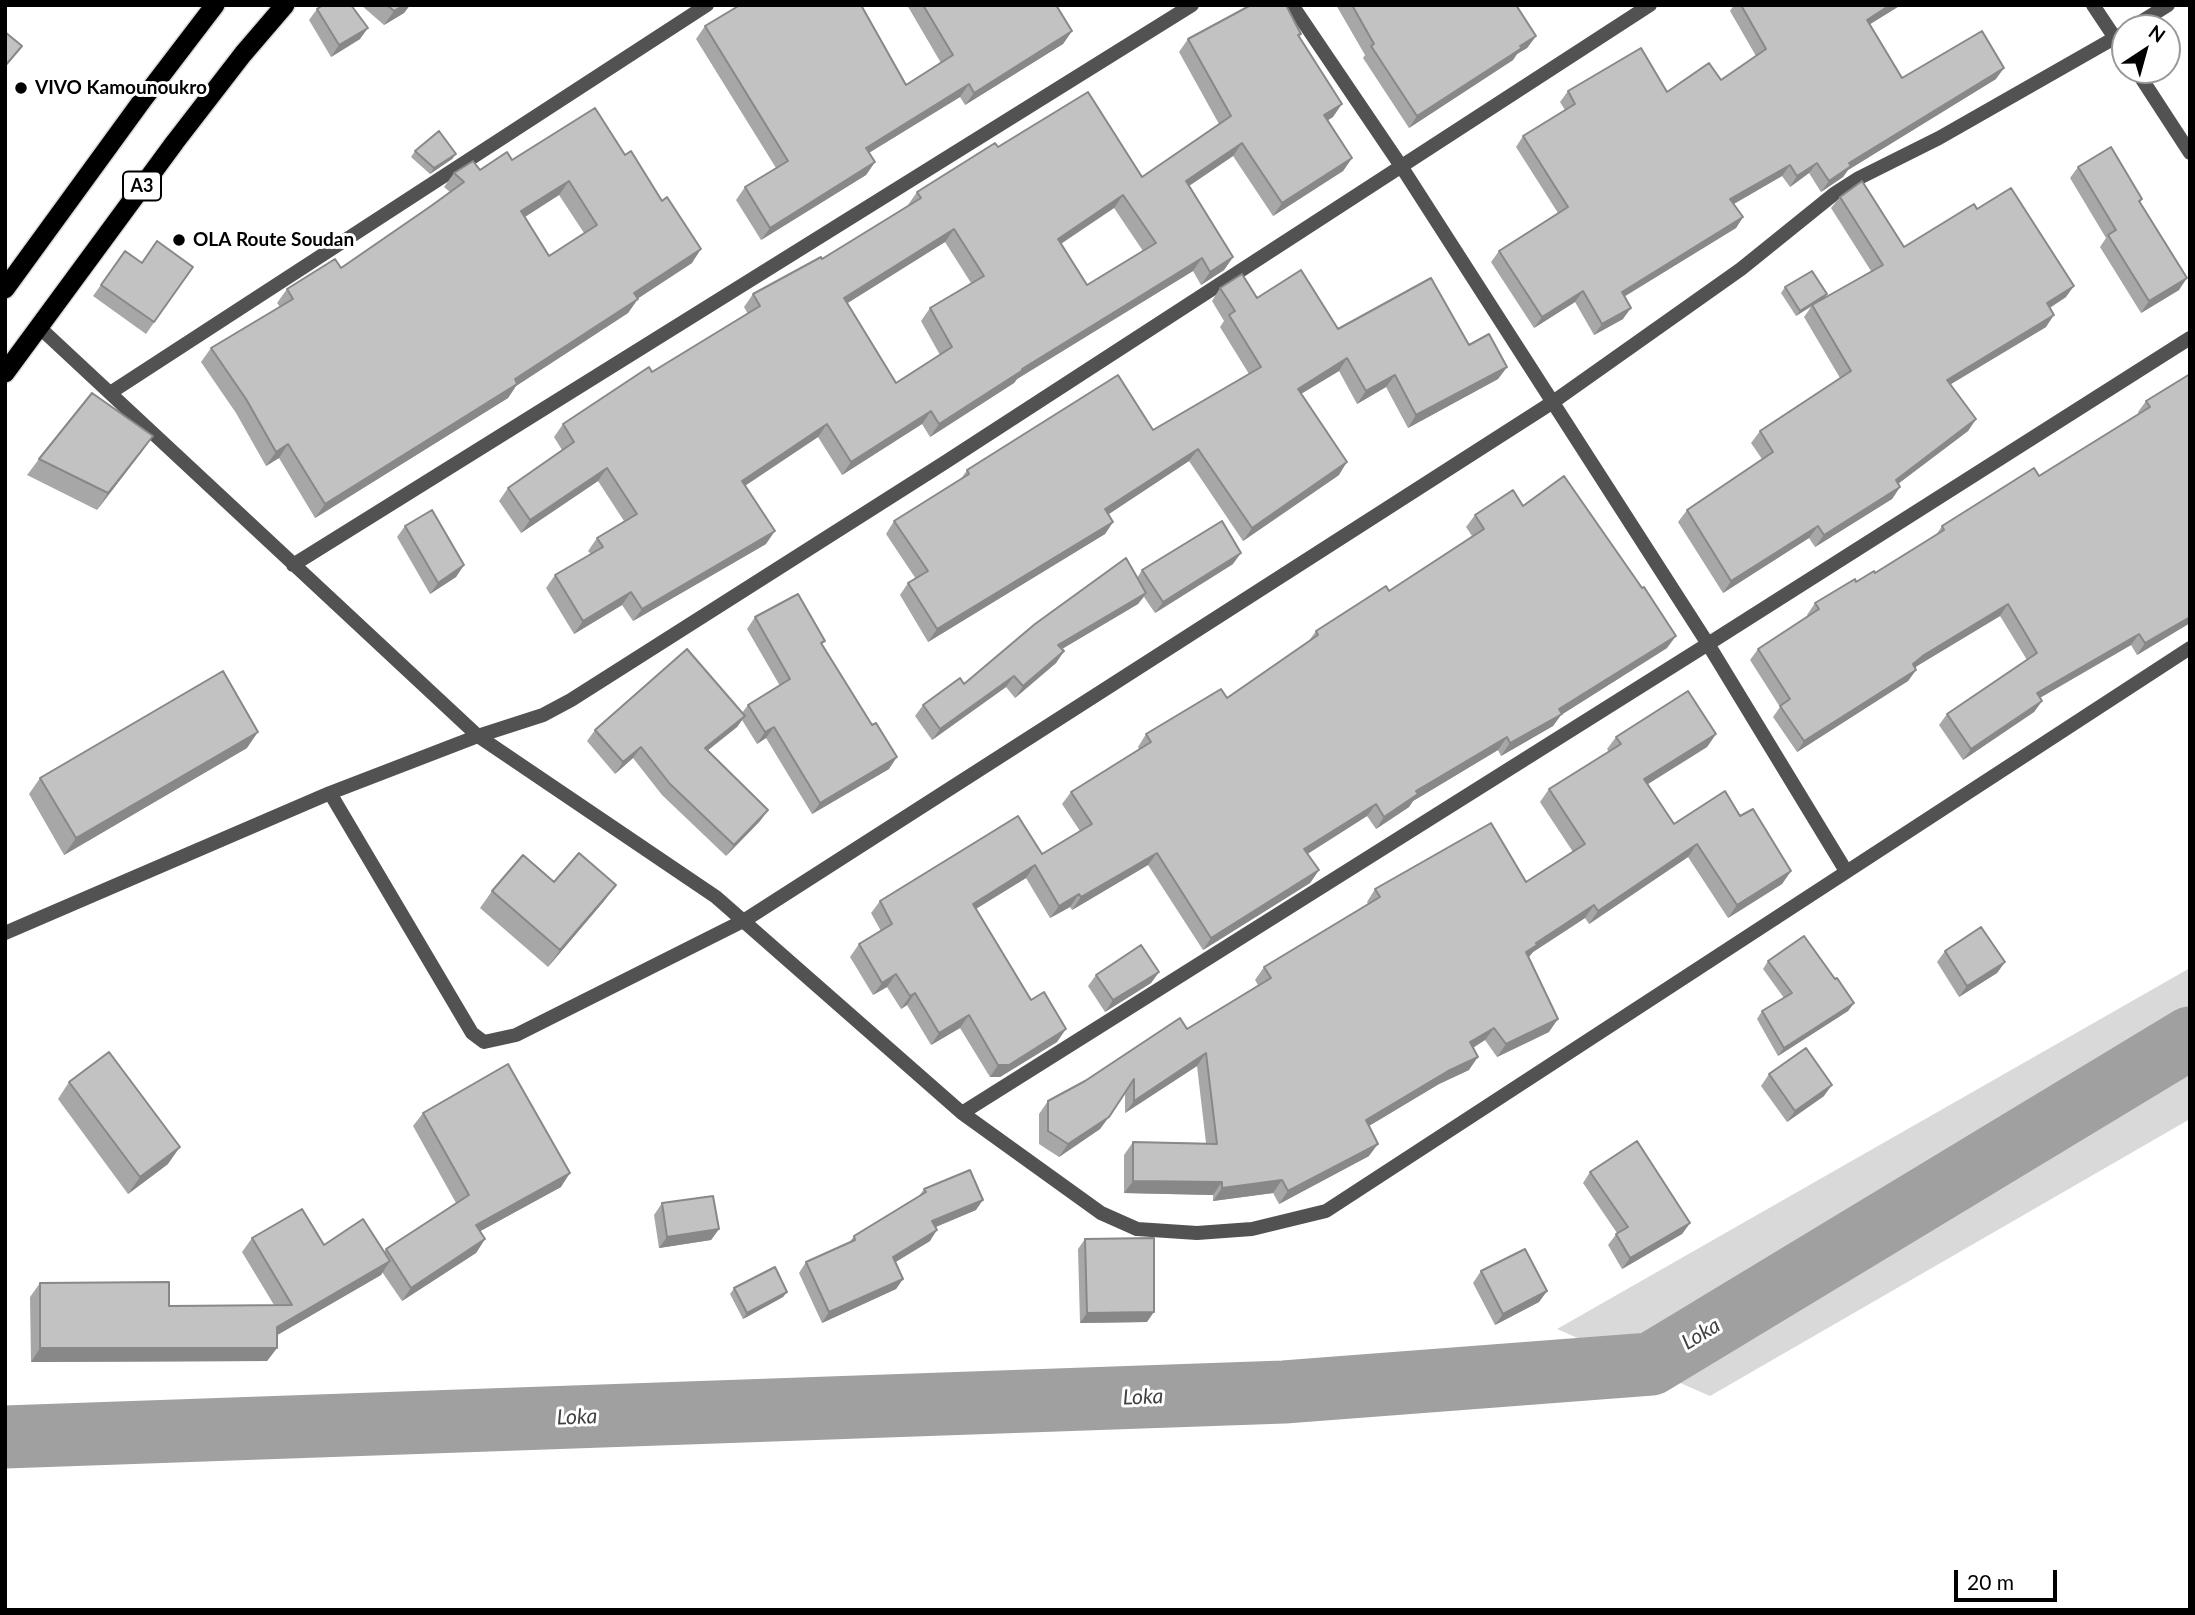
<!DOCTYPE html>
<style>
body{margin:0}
#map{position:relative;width:2195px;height:1615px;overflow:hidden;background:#fff;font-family:Lato,sans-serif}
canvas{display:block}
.frame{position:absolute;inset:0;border:7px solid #000;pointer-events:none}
.north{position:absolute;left:2111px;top:14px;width:70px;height:70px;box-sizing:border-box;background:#fff;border:2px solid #999;border-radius:50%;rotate:36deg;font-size:19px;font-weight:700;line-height:28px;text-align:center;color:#000}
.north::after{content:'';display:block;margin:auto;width:24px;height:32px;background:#000;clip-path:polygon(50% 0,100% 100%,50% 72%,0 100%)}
.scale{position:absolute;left:1954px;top:1570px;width:103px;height:32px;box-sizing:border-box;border:4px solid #000;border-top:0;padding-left:9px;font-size:21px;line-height:24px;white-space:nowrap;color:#000;-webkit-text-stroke:5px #fff;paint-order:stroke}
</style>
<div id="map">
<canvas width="2195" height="1615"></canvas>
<div class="frame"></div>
<div class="north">N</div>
<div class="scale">20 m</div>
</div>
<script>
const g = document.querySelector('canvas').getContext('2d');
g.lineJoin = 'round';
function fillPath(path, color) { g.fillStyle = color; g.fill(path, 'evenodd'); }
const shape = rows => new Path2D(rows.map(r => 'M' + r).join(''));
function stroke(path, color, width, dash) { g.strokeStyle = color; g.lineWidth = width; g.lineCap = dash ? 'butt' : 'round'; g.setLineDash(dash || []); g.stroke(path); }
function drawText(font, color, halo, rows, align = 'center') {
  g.font = font + ' Lato,sans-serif'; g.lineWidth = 6; g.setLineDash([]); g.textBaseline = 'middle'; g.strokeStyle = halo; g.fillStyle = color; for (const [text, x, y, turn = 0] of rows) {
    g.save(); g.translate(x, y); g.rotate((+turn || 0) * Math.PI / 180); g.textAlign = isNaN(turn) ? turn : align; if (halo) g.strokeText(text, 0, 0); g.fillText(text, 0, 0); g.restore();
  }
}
fillPath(shape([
 [2190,968,2190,1119,1710,1396,1557,1329]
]), '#d9d9d9');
stroke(shape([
 [5,1437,1284,1392,1651,1364,2190,1038]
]), '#a0a0a0', 63);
const trunk = shape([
 [5,289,144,98,215,5],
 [5,373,175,142,243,54,285,5]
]);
stroke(trunk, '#dbdbdb', 22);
stroke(shape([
 [1292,5,1401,166,1708,644,1846,871],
 [2131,28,2168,5],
 [39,327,478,736,716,897,962,1113,1101,1213,1137,1229,1197,1233,1252,1229,1326,1211,2190,648],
 [110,393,707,5],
 [293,565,1192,5],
 [330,793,472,1033,484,1042,516,1035,745,920,1553,402,1741,269,1834,194,1859,178,1939,138,2125,32],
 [5,933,330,793,478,736,543,715,571,700,944,463,1650,5],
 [962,1113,1708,644,2190,338]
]), '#525252', 14);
stroke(shape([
 [2093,5,2125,53],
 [2136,70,2190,153]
]), '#525252', 14);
stroke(trunk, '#000', 19);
fillPath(shape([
 [361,5,410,5,404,13,384,25],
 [907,5,1056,5,1072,31,1063,44,965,105,960,97,869,153,875,162,866,175,761,240,736,200,745,187,776,168,696,39,705,26,906,85,941,63],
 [1336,5,1516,5,1536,36,1527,48,1517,54,1513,60,1409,128,1363,58,1365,55],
 [1734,5,1901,5,1870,24,1902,78,1996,79,1848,170,1843,177,1821,192,1809,173,1790,187,1782,176,1734,204,1743,217,1736,228,1624,296,1623,319,1594,335,1575,302,1534,328,1491,262,1499,251,1558,213,1516,147,1523,136,1565,110,1560,102,1568,91,1667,92,1721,80,1756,56,1730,11],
 [317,9,360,39,331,57,309,20],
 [1301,34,1299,37,1333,117,1328,120,1352,158,1343,171,1273,216,1233,156,1189,186,1233,257,1224,270,1201,285,1193,271,1017,379,1014,383,930,437,922,424,842,475,818,437,745,485,766,544,633,621,622,605,574,634,546,588,555,575,591,554,588,551,597,538,624,521,598,481,521,533,499,501,508,488,562,450,554,437,563,424,652,372,748,314,744,307,753,294,822,259,908,206,908,205,917,192,998,147,1142,177,1219,124,1179,52,1188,39],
 [1114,208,1143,251,1087,285,1061,243],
 [945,242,971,283,930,308,921,321,940,355,896,383,847,303],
 [595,108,692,263,638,298,628,313,516,386,508,398,315,518,279,458,266,466,236,413,201,362,211,348,280,307,277,303,287,289,341,268,450,192,444,187,454,173,480,170,512,160],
 [559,195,584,233,549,256,525,217],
 [415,151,456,154,452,159,430,174,411,157],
 [2078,167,2142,199,2140,203,2179,290,2141,313,2100,247,2106,238,2070,178],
 [1840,197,1904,247,1977,209,2066,297,2050,308,2046,327,1950,384,1976,419,1968,431,1898,484,1900,487,1892,499,1815,547,1809,538,1723,593,1678,522,1687,510,1762,459,1751,443,1760,431,1840,378,1804,317,1811,307,1796,316,1781,293,1785,287,1824,299,1871,271,1831,208],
 [125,251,142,263,193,267,146,334,93,296],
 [1220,288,1257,298,1338,329,1469,345,1507,367,1498,379,1408,428,1386,387,1357,404,1339,371,1301,394,1339,475,1243,541,1189,461,1108,514,1113,522,1105,534,928,642,900,595,908,583,916,579,886,534,894,521,961,479,967,470,1153,430,1249,374,1220,327,1224,321,1212,301],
 [2190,374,2190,623,2137,655,2131,645,2040,698,2042,701,2034,712,1963,760,1939,725,1947,714,2027,660,2000,616,1917,666,1915,668,1916,670,1908,681,1797,752,1773,717,1780,707,1750,660,1758,649,1808,616,1807,615,1815,603,1856,582,1875,573,1936,535,1942,526,2039,476,2139,414,2138,412,2146,401],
 [153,436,97,510,27,475,39,459],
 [1523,506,1667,648,1561,715,1553,726,1501,756,1498,750,1413,801,1409,807,1376,829,1367,816,1307,854,1319,870,1310,883,1203,950,1148,865,1072,910,1070,907,1050,918,1026,878,976,909,1057,1042,1000,1077,990,1077,960,1028,931,1045,907,1005,901,1009,887,987,873,995,850,957,859,944,881,931,871,913,880,901,1042,854,1080,831,1062,804,1071,792,1139,749,1138,747,1146,734,1227,698,1308,642,1316,631,1389,591,1472,536,1466,527,1475,515],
 [405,526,464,565,456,577,430,594,397,537],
 [1233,564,1155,613,1144,597,1138,604,1062,649,1064,651,1056,663,1015,698,1006,687,932,740,915,716,923,705,964,684,1137,578,1142,570],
 [755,617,822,645,889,769,812,814,766,738,757,744,742,720,737,727,708,750,768,810,760,821,726,856,662,795,633,758,615,774,587,741,595,730,742,713,748,705,780,686,747,629],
 [1716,734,1707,747,1648,784,1674,824,1740,816,1791,871,1782,884,1728,918,1688,857,1589,924,1585,918,1533,952,1528,958,1549,1032,1497,1057,1485,1040,1473,1048,1469,1070,1439,1084,1369,1126,1369,1156,1279,1204,1273,1193,1213,1201,1213,1195,1124,1193,1124,1155,1133,1142,1206,1143,1197,1066,1125,1113,1125,1092,1100,1129,1059,1157,1039,1144,1039,1114,1048,1101,1187,1029,1258,985,1255,980,1264,967,1368,904,1367,902,1375,889,1526,882,1573,852,1540,802,1549,789,1609,752,1607,749,1616,737],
 [247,748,64,855,29,794,40,778],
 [554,882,604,901,548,967,480,908,492,891],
 [1945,951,2005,962,1997,973,1959,997,1937,962],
 [1768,961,1854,1003,1848,1011,1778,1056,1757,1019,1762,1011,1784,998,1763,969],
 [1159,972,1151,983,1105,1012,1088,986,1096,975],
 [1769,1074,1824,1096,1787,1122,1761,1086],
 [69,1082,168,1164,128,1194,58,1099],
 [423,1113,561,1187,480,1231,485,1239,476,1253,402,1301,382,1272,381,1275,277,1335,277,1348,267,1361,31,1362,30,1297,40,1283,169,1306,274,1305,242,1252,252,1238,384,1252,386,1249,456,1203,413,1126],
 [1590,1172,1690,1223,1682,1234,1622,1269,1608,1245,1617,1233,1583,1183],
 [924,1189,976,1210,935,1227,930,1241,895,1262,903,1279,896,1289,822,1323,799,1273,806,1262,849,1243,854,1236,919,1196],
 [662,1203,719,1229,711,1240,659,1248,654,1215],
 [1085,1239,1147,1322,1080,1323,1078,1249],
 [1481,1271,1547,1291,1539,1302,1495,1325,1473,1283],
 [734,1288,787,1292,783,1297,743,1319,730,1294]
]), '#a7a7a7');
fillPath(shape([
 [404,5,410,5,404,13,384,25,394,11],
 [1890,5,1901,5,1859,31,1867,20],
 [368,28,360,39,331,57,339,45],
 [1072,31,1063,44,965,105,974,93],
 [1536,36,1527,48,1517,54,1513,60,1409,128,1417,116],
 [2004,68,1996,79,1848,170,1843,177,1821,192,1829,181,1849,163],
 [969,84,960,97,857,160,866,148],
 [1342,104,1333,117,1315,128,1324,115],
 [1242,143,1233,156,1177,194,1186,181],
 [456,154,452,159,430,174,434,168],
 [1352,158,1343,171,1273,216,1282,203],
 [875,162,866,175,761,240,770,228],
 [1817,163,1809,173,1790,187,1797,176],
 [1790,165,1782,176,1723,210,1730,199],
 [569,181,559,195,512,225,521,211],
 [1123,195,1114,208,1049,252,1058,239],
 [1743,217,1736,228,1614,303,1622,292],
 [954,229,945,242,835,311,844,298],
 [701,249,692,263,625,307,634,293],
 [1233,257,1224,270,1201,285,1210,272],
 [1202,258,1193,271,1017,379,1014,383,930,437,939,424,1022,369],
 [2187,278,2179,290,2141,313,2149,301],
 [2074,286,2066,297,2038,315,2047,303],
 [1583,291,1575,302,1534,328,1542,317],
 [1827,294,1823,300,1812,305,1796,316,1800,311],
 [638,299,628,313,516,386,508,398,315,518,325,504],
 [1631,308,1623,319,1594,335,1602,324],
 [2054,315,2046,327,1938,392,1947,380],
 [1347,358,1339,371,1289,401,1298,389],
 [1507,367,1498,379,1408,428,1416,415],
 [1395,375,1386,387,1357,404,1366,391],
 [931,411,922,424,842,475,851,462],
 [1976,419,1968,431,1887,492,1896,480],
 [827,424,818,437,733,494,742,481],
 [153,436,141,453,97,510,108,493],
 [288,444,279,458,266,466,276,452],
 [1198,449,1189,461,1097,522,1105,509],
 [1347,462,1339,475,1243,541,1252,528],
 [607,468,598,481,521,533,530,520],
 [1900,487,1892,499,1815,547,1824,535],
 [1113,522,1105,534,928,642,937,629],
 [1818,526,1809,538,1723,593,1731,581],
 [775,531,766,544,633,621,642,609],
 [1241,553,1233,564,1155,613,1163,602],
 [464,565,456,577,430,594,438,583],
 [631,592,622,605,574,634,583,621],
 [1146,593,1138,604,1050,656,1058,645],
 [2008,604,2000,616,1917,666,1905,675,1913,664,1924,655],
 [2190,617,2190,623,2137,655,2145,643],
 [2139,634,2131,645,2029,704,2037,693],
 [1676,636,1667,648,1561,715,1553,726,1501,756,1510,743,1559,709],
 [1064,651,1056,663,1015,698,1023,686],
 [1916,670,1908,681,1797,752,1804,741],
 [1014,676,1006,687,932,740,940,729],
 [2042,701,2034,712,1963,760,1971,749],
 [745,716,737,727,697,759,705,748],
 [774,727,766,738,757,744,765,732],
 [258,732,247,748,64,855,76,838],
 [1716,734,1707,747,1635,792,1644,779],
 [1507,737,1498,750,1413,801,1409,807,1376,829,1384,817,1416,791],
 [641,747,633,758,615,774,623,762],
 [897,757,889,769,812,814,820,803],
 [1376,804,1367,816,1295,862,1304,849],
 [768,810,760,821,726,856,734,845],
 [1697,844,1688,857,1589,924,1598,911],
 [1157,853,1148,865,1072,910,1081,897],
 [1035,865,1026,878,964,916,973,904],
 [1319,870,1310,883,1203,950,1211,938],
 [1791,871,1782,884,1728,918,1737,905],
 [616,885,604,901,548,967,560,950],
 [1079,894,1070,907,1050,918,1059,906],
 [1594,905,1585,918,1533,952,1528,958,1526,952,1536,943],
 [2005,962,1997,973,1959,997,1967,986],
 [1159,972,1151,983,1105,1012,1113,1000],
 [896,974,887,987,873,995,882,983],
 [915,993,907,1005,901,1009,910,996],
 [1854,1003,1848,1011,1778,1056,1784,1048],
 [969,1015,960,1028,931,1045,939,1033],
 [1558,1019,1549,1032,1497,1057,1506,1044],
 [1494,1028,1485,1040,1461,1055,1470,1042],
 [1066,1029,1057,1042,1000,1077,990,1077,998,1065],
 [1206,1053,1197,1066,1125,1113,1134,1101],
 [1478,1057,1469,1070,1439,1084,1357,1133,1366,1120,1448,1071],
 [1832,1085,1824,1096,1787,1122,1795,1111],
 [1109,1117,1100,1129,1059,1157,1068,1144],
 [1378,1144,1369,1156,1279,1204,1288,1191],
 [180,1147,168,1164,128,1194,140,1177],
 [570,1173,561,1187,466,1239,476,1225],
 [1282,1180,1273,1193,1213,1201,1222,1188],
 [1133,1181,1222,1182,1213,1195,1124,1193],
 [983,1200,976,1210,924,1232,932,1221],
 [1690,1223,1682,1234,1622,1269,1630,1258],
 [719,1229,711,1240,659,1248,667,1237],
 [937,1230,930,1241,886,1268,893,1257],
 [485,1239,476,1253,402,1301,411,1288],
 [390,1261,381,1275,267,1341,277,1327],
 [903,1279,896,1289,822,1323,829,1312],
 [1547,1291,1539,1302,1495,1325,1503,1314],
 [787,1292,783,1297,743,1319,747,1313],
 [1154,1312,1147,1322,1080,1323,1087,1313],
 [40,1348,277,1348,267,1361,31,1362]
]), '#888');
const building = shape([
 [323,5,351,5,368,28,339,45,317,9,323,5],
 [387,5,404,5,394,11,387,5],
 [740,5,861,5,906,85,953,55,923,5,1056,5,1072,31,974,93,969,84,866,148,875,162,770,228,745,187,788,161,705,26,740,5],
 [1251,5,1286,5,1301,34,1298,35,1342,104,1324,115,1352,158,1282,203,1242,143,1186,181,1233,257,1210,272,1202,258,1022,369,1023,370,939,424,931,411,851,462,827,424,742,481,775,531,642,609,631,592,583,621,555,575,603,547,597,538,637,514,607,468,530,520,508,488,574,442,563,424,649,367,652,372,760,306,753,294,821,257,822,259,921,198,917,192,995,143,998,147,1088,92,1142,177,1231,116,1188,39,1251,5],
 [1123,195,1156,243,1087,285,1058,239,1123,195],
 [954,229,984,276,930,308,952,347,896,383,844,298,954,229],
 [1352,5,1516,5,1536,36,1520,46,1522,48,1417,116,1371,46,1374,44,1352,5],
 [1741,5,1890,5,1867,20,1902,78,1982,31,2004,68,1849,163,1851,166,1829,181,1817,163,1797,176,1790,165,1730,199,1743,217,1622,292,1631,308,1602,324,1583,291,1542,317,1499,251,1568,207,1523,136,1575,104,1568,91,1641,48,1667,92,1709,63,1721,80,1766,49,1741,5],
 [5,32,22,46,5,66,5,32],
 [595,108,625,155,631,151,662,201,667,197,701,249,634,293,638,299,515,379,517,384,325,504,288,444,276,452,246,399,211,348,293,299,287,289,335,259,341,268,431,206,464,182,454,173,473,161,480,170,507,152,512,160,595,108],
 [569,181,597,225,549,256,521,211,569,181],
 [439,131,456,154,434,168,415,151,439,131],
 [2111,147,2142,199,2139,201,2187,278,2149,301,2108,235,2116,230,2078,167,2111,147],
 [1862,181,1904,247,1974,204,1977,209,2011,188,2074,286,2047,303,2054,315,1947,380,1976,419,1896,480,1900,487,1824,535,1818,526,1731,581,1687,510,1773,452,1760,431,1851,371,1812,305,1883,265,1840,197,1862,181],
 [157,241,193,267,154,322,101,285,125,251,142,263,157,241],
 [1301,270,1338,329,1431,278,1469,345,1489,334,1507,367,1416,415,1395,375,1366,391,1347,358,1298,389,1347,462,1252,528,1198,449,1105,509,1113,522,937,629,908,583,928,571,894,521,969,474,967,470,1118,375,1153,430,1261,367,1229,315,1235,311,1220,288,1242,274,1257,298,1301,270],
 [1812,271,1827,294,1800,311,1785,287,1812,271],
 [2190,374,2190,617,2145,643,2139,634,2037,693,2042,701,1971,749,1947,714,2037,653,2008,604,1924,655,1913,664,1916,670,1804,741,1780,706,1790,699,1758,649,1819,609,1815,603,1855,579,1856,582,1874,571,1875,573,1944,530,1942,526,2034,468,2039,476,2150,407,2146,401,2190,374],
 [92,393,153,436,108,493,39,459,92,393],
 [1564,476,1642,588,1644,587,1676,636,1559,709,1562,714,1510,743,1507,737,1416,791,1418,794,1384,817,1376,804,1304,849,1319,870,1211,938,1157,853,1081,897,1079,894,1059,906,1035,865,973,904,1031,1000,1044,992,1066,1029,1009,1065,998,1065,969,1015,939,1033,915,993,910,996,896,974,882,983,859,944,892,924,880,901,1018,816,1042,854,1092,824,1071,792,1151,742,1146,734,1221,689,1227,698,1318,635,1316,631,1386,586,1389,591,1484,529,1475,515,1513,490,1523,506,1564,476],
 [432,510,464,565,438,583,405,526,432,510],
 [1222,521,1241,553,1163,602,1142,570,1222,521],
 [1126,558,1146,593,1058,645,1064,651,1023,686,1014,676,940,729,923,705,960,678,964,684,1035,624,1126,558],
 [798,594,825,641,821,643,872,725,876,723,897,757,820,803,774,727,765,732,748,705,790,679,755,617,798,594],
 [687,649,745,716,705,748,768,810,734,845,670,784,641,747,623,762,595,730,687,649],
 [223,671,258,732,76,838,40,778,223,671],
 [1688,691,1716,734,1644,779,1674,824,1725,791,1740,816,1753,809,1791,871,1737,905,1697,844,1598,911,1594,905,1536,943,1537,945,1526,952,1558,1019,1506,1044,1494,1028,1470,1042,1478,1057,1448,1071,1366,1120,1378,1144,1288,1191,1282,1180,1222,1188,1222,1182,1133,1181,1133,1142,1217,1144,1206,1053,1134,1101,1134,1079,1109,1117,1068,1144,1048,1131,1048,1101,1085,1081,1180,1018,1187,1029,1271,978,1264,967,1380,897,1375,889,1491,823,1526,882,1585,844,1549,789,1621,744,1616,737,1688,691],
 [579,853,616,885,560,950,492,891,523,855,554,882,579,853],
 [1981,927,2005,962,1967,986,1945,951,1981,927],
 [1804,936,1835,979,1837,978,1854,1003,1784,1048,1762,1011,1792,993,1768,961,1804,936],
 [1141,945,1159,972,1113,1000,1096,975,1141,945],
 [1806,1048,1832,1085,1795,1111,1769,1074,1806,1048],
 [109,1052,180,1147,140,1177,69,1082,109,1052],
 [508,1064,570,1173,476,1225,485,1239,411,1288,386,1249,469,1195,423,1113,508,1064],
 [1637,1141,1690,1223,1630,1258,1616,1234,1628,1227,1590,1172,1637,1141],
 [970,1170,983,1200,932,1221,937,1230,893,1257,903,1279,829,1312,806,1262,855,1240,854,1236,926,1192,924,1189,970,1170],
 [713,1196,719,1229,667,1237,662,1203,713,1196],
 [302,1209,324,1245,363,1219,390,1261,277,1327,277,1348,40,1348,40,1283,169,1282,169,1306,292,1305,252,1238,302,1209],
 [1154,1238,1154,1312,1087,1313,1085,1239,1154,1238],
 [1525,1249,1547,1291,1503,1314,1481,1271,1525,1249],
 [775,1267,787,1292,747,1313,734,1288,775,1267]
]);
fillPath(building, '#c2c2c2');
stroke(building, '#888', 2);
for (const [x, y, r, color] of [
 [21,88,7,"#000"],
 [179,240,7,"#000"]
]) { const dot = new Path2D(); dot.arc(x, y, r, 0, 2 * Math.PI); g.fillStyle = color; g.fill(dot); stroke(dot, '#fff', 2.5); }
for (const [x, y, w] of [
 [142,186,38]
]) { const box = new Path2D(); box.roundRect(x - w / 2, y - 14.5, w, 29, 5); g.fillStyle = '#fff'; g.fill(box); stroke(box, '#000', 2); }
drawText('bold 18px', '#000', null, [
 ["A3",142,186]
]);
drawText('bold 19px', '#000', '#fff', [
 ["VIVO Kamounoukro",35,88],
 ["OLA Route Soudan",193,240]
], 'left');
drawText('italic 21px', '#414141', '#fff', [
 ["Loka",1701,1334,-31],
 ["Loka",1143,1397,-2],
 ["Loka",577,1417,-2]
]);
</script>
